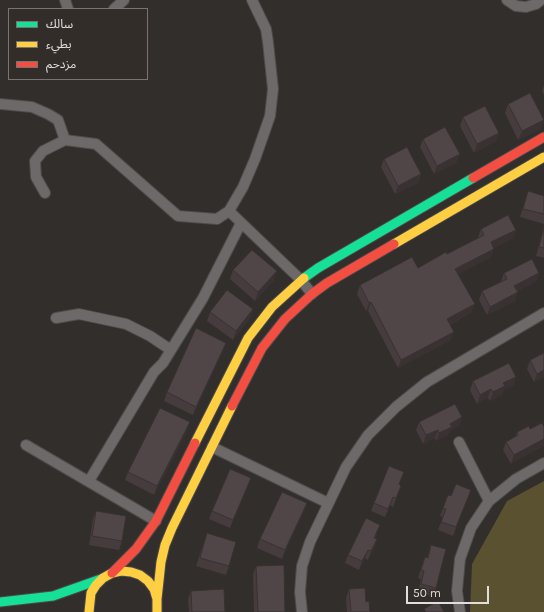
<!DOCTYPE html>
<meta charset="utf-8">
<style>
body{margin:0}
#map{position:relative;width:544px;height:612px;overflow:hidden;background:#312e2c;font-family:Karla,"Noto Sans Arabic",sans-serif}
canvas{display:block}
.legend{position:absolute;left:8px;top:8px;width:140px;height:72px;box-sizing:border-box;background:#332d2a;border:1px solid #797471;margin:0;padding:5px 7px;list-style:none;font-size:12px;color:#e2dedc}
.legend li{display:flex;align-items:center;gap:8px;height:20px}
.legend b{width:20px;border:1px solid #797471}
.scale{position:absolute;left:406px;top:586px;width:83px;height:18px;box-sizing:border-box;border:2px solid #e2dedc;border-top:0;padding-left:5px;font-size:12px;line-height:14px;white-space:nowrap;color:#e2dedc;-webkit-text-stroke:3px #332d2a;paint-order:stroke}
</style>
<div id="map">
<canvas width="544" height="612"></canvas>
<ul class="legend">
<li><b style="height:5px;background:#16e098"></b>سالك</li>
<li><b style="height:5px;background:#ffcf43"></b>بطيء</li>
<li><b style="height:5px;background:#f24e42"></b>مزدحم</li>
</ul>
<div class="scale">50 m</div>
</div>
<script>
const g = document.querySelector('canvas').getContext('2d');
g.lineJoin = 'round';
function fillPath(path, color) { g.fillStyle = color; g.fill(path, 'evenodd'); }
const shape = rows => new Path2D(rows.map(r => 'M' + r).join(''));
function stroke(path, color, width, dash) { g.strokeStyle = color; g.lineWidth = width; g.lineCap = dash ? 'butt' : 'round'; g.setLineDash(dash || []); g.stroke(path); }
fillPath(shape([
 [544,481,544,612,470,612,472,564,507,501]
]), '#59512f');
const street = shape([
 [65,0,68,9],
 [507,0,516,6,526,7,536,4,541,0],
 [114,9,124,0],
 [0,104,32,107,48,114,58,120,65,140,96,144,178,216,217,219,229,211,243,187,255,159,270,116,273,89,268,42,266,29,252,0],
 [45,193,36,177,35,161,43,151,65,140],
 [229,211,301,280,312,294],
 [56,318,79,314,126,324,150,336,171,350],
 [459,442,489,501],
 [26,445,156,521],
 [212,447,328,503],
 [89,481,154,372,163,363,203,298,241,223],
 [302,612,300,592,302,566,310,542,346,467,368,435,396,407,427,382,544,313],
 [460,612,457,591,460,559,471,528,489,501,516,479,544,463]
]);
const fast = shape([
 [304,278,318,268,473,178],
 [0,602,53,596,101,579]
]);
const slow = shape([
 [394,244,544,157],
 [195,443,248,338,272,307,304,278],
 [157,599,161,562,165,545,172,528,232,406],
 [89,612,91,593,96,585,103,578,112,573,121,571,131,572,140,575,148,581,154,589,157,599,157,612]
]);
const jam = shape([
 [473,178,544,137],
 [232,406,262,348,285,319,312,294,327,283,394,244],
 [112,573,136,549,156,521,195,443]
]);
stroke(street, '#4d4b49', 12);
stroke(fast, '#4d4b49', 11);
stroke(slow, '#4d4b49', 11);
stroke(jam, '#4d4b49', 11);
stroke(street, '#6c6968', 10);
stroke(fast, '#16e098', 9);
stroke(slow, '#ffcf43', 9);
stroke(jam, '#f24e42', 9);
fillPath(shape([
 [544,85,544,95,542,91],
 [508,104,541,129,518,140,505,113],
 [463,117,499,133,496,141,474,153,460,126],
 [423,139,460,154,456,163,434,174,420,147],
 [384,159,421,174,418,183,395,194,381,167],
 [528,191,544,196,544,224,520,217],
 [544,226,544,258,536,256],
 [481,229,516,230,513,238,494,248,494,249,491,257,458,274,472,312,450,325,451,340,398,368,368,311,366,311,357,294,360,285,418,268,447,254,478,238,478,237],
 [233,270,274,280,255,301,230,279],
 [504,273,539,273,536,282,517,291,515,301,487,315,479,300,482,291,501,282,501,281],
 [253,309,250,318,233,340,207,321,210,312],
 [226,343,223,351,193,415,164,401,167,392],
 [544,353,544,377,534,382,527,369,530,360],
 [516,377,513,386,504,390,502,395,490,401,488,398,477,404,470,390,473,381],
 [462,417,459,426,450,431,448,435,436,441,435,438,423,444,416,430,419,422],
 [530,429,511,464,503,450,506,442,515,437,517,432],
 [187,431,154,495,125,480,128,472],
 [399,485,401,486,393,507,390,505,385,517,371,511,374,503],
 [248,486,230,528,209,519,212,511],
 [448,495,451,496,467,499,453,536,438,530,443,517,440,516],
 [307,503,304,511,282,559,257,548,260,539],
 [96,511,122,541,119,550,89,545,93,519],
 [207,533,229,566,226,575,196,566],
 [377,534,375,538,377,539,374,548,368,560,365,558,359,570,345,563,348,555],
 [431,545,436,588,433,597,418,592,421,579,418,578,422,565,425,557,427,558],
 [256,566,285,612,254,612,253,574],
 [349,589,366,602,370,612,347,612,346,598],
 [191,591,225,612,189,612,188,599]
]), '#463c3d');
fillPath(shape([
 [544,120,541,129,518,140,522,131],
 [499,133,496,141,474,153,477,144],
 [460,154,456,163,434,174,437,166],
 [421,174,418,183,395,194,398,186],
 [516,230,513,238,488,251,491,242],
 [494,249,491,257,452,277,455,269],
 [277,271,274,280,255,301,258,292],
 [539,273,536,282,511,294,514,286],
 [518,292,515,301,487,315,490,307],
 [371,302,368,311,366,311,369,303],
 [475,304,472,312,444,328,447,319],
 [253,309,250,318,233,340,236,331],
 [454,332,451,340,398,368,401,360],
 [226,343,223,351,193,415,196,407],
 [544,370,544,377,534,382,537,374],
 [516,377,513,386,504,390,502,395,490,401,493,392,503,383],
 [491,389,488,398,477,404,480,395],
 [462,417,459,426,450,431,448,435,436,441,439,433,450,424],
 [190,422,187,431,154,495,157,486],
 [438,430,435,438,423,444,426,435],
 [544,439,544,446,511,464,514,455],
 [251,478,248,486,230,528,233,520],
 [307,503,304,511,282,559,285,550],
 [377,539,374,548,368,560,371,551],
 [368,550,365,558,359,570,362,561]
]), '#393132');
const building = shape([
 [530,93,544,120,522,131,508,104,530,93],
 [485,106,499,133,477,144,463,117,485,106],
 [445,127,460,154,437,166,423,139,445,127],
 [407,147,421,174,398,186,384,159,407,147],
 [528,191,544,196,544,214,523,209,528,191],
 [508,215,516,230,491,242,494,249,455,269,475,304,447,319,454,332,401,360,371,302,369,303,360,285,412,257,418,268,446,252,447,254,484,235,481,229,508,215],
 [544,228,544,248,539,247,544,228],
 [252,250,277,271,258,292,233,270,252,250],
 [532,259,539,273,514,286,518,292,490,307,482,291,507,279,504,273,532,259],
 [227,290,253,309,236,331,210,312,227,290],
 [196,328,226,343,196,407,167,392,196,328],
 [544,353,544,370,537,374,530,360,544,353],
 [509,363,516,377,503,383,505,386,493,392,491,389,480,395,473,381,509,363],
 [455,404,462,417,450,424,452,427,439,433,438,430,426,435,419,422,455,404],
 [160,408,190,422,157,486,128,472,160,408],
 [542,423,544,427,544,439,514,455,506,442,518,435,517,432,529,426,530,429,542,423],
 [389,466,404,472,399,484,401,486,396,498,393,497,388,509,374,503,389,466],
 [230,469,251,478,233,520,212,511,230,469],
 [456,484,471,490,456,527,441,522,446,509,443,508,448,495,451,496,456,484],
 [282,492,307,503,285,550,260,539,282,492],
 [96,511,126,516,122,541,92,536,96,511],
 [366,518,380,525,374,538,377,539,371,551,368,550,362,561,348,555,366,518],
 [207,533,236,542,229,566,200,558,207,533],
 [431,545,446,549,436,588,421,584,424,571,421,570,425,557,428,558,431,545],
 [284,565,285,612,258,612,256,566,284,565],
 [365,588,366,602,369,601,370,612,351,612,349,589,365,588],
 [224,589,225,612,192,612,191,591,224,589],
 [438,601,444,612,426,612,424,609,438,601]
]);
fillPath(building, '#514647');
stroke(building, '#393132', 1);
</script>
